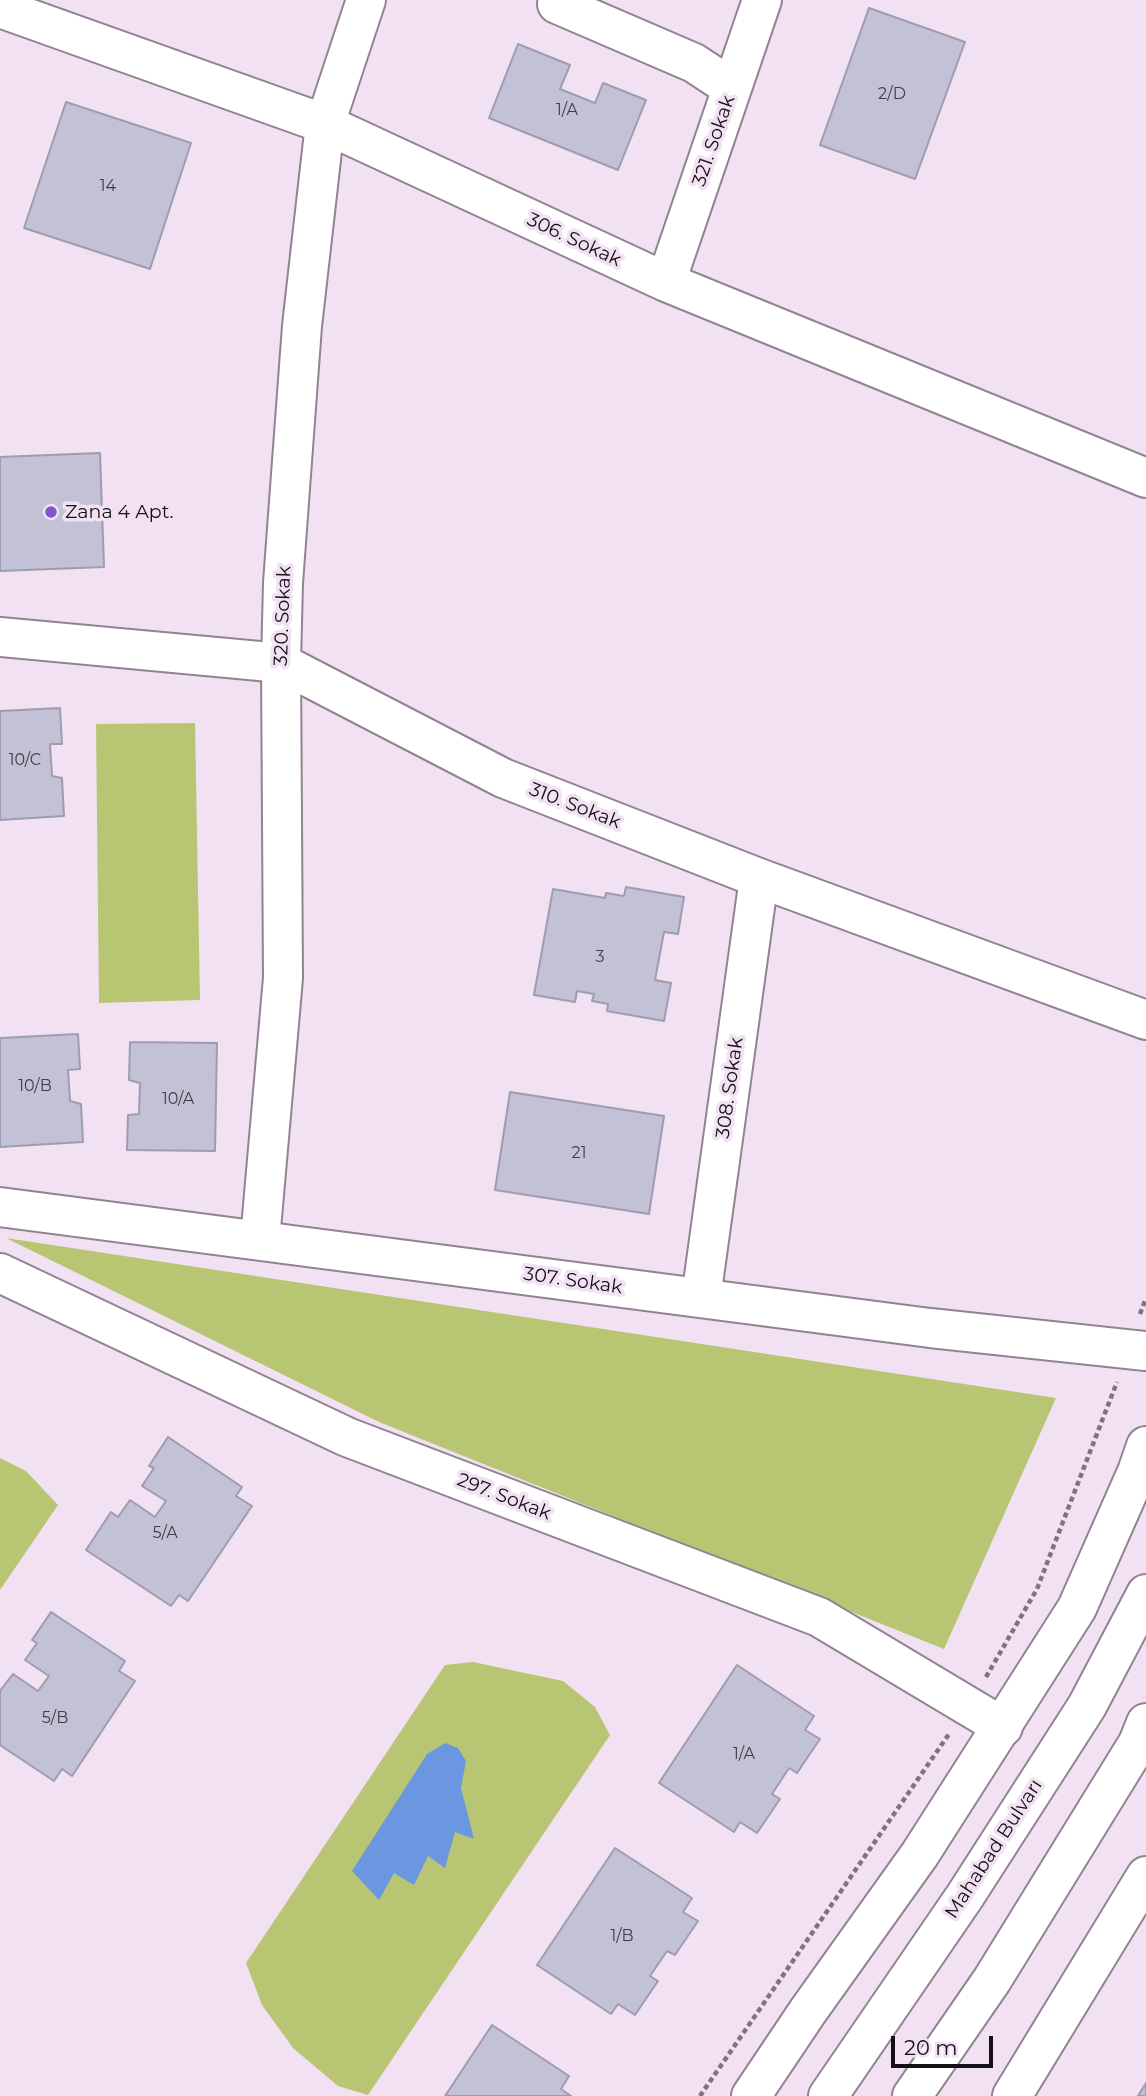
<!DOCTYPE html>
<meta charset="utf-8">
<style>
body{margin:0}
#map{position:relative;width:1146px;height:2096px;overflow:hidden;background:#f1e1f2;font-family:Montserrat,sans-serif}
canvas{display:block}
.scale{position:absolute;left:891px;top:2036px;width:102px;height:32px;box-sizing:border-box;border:4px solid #151015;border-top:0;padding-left:9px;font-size:21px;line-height:24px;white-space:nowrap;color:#151015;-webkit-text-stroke:5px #f1e1f2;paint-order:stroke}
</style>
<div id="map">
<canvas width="1146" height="2096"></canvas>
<div class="scale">20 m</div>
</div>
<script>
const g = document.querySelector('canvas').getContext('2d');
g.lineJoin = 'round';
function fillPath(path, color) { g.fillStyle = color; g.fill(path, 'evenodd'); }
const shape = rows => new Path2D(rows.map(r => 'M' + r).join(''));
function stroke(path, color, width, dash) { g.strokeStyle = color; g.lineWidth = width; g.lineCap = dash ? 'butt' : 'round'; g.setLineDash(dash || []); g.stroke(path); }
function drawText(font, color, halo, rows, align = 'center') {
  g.font = font + ' Montserrat,sans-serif'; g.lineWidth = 7; g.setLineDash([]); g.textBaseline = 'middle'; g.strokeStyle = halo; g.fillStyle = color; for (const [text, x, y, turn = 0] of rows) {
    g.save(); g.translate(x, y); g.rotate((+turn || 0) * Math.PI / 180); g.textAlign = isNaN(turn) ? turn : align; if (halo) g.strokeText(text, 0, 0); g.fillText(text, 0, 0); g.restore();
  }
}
fillPath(shape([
 [195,723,200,1000,99,1003,96,724],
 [6,1238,1056,1398,944,1649,379,1422],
 [0,1458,26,1471,58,1505,0,1590],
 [473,1662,563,1681,595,1707,610,1735,368,2095,338,2086,293,2048,262,2005,246,1963,445,1665]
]), '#b8c673');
fillPath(shape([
 [445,1743,458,1748,466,1761,461,1788,474,1839,455,1832,445,1868,428,1856,414,1885,394,1873,379,1900,352,1871,427,1754]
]), '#6b97e0');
const building = shape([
 [869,8,965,42,915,179,820,145,869,8],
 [518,44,570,65,560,89,595,103,603,83,646,100,618,170,489,118,518,44],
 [66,102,191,143,150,269,24,228,66,102],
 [100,453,104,567,0,571,0,457,100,453],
 [60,708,62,744,50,744,52,776,62,778,64,816,0,820,0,711,60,708],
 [626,887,684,897,678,934,664,932,655,980,671,983,664,1021,607,1011,608,1004,592,1001,594,994,577,991,575,1002,534,995,553,889,605,898,606,893,624,896,626,887],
 [78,1034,80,1069,68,1070,70,1101,81,1104,83,1142,0,1147,0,1038,78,1034],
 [130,1042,217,1043,215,1151,127,1150,128,1115,139,1114,140,1083,129,1080,130,1042],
 [510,1092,664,1116,649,1214,495,1190,510,1092],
 [168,1437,242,1487,236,1496,252,1506,188,1601,179,1595,171,1606,86,1550,111,1512,118,1517,130,1500,155,1517,166,1501,142,1486,154,1468,149,1466,168,1437],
 [51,1612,125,1661,119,1671,135,1681,72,1776,62,1769,54,1781,0,1745,0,1691,13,1674,38,1691,49,1676,25,1660,37,1643,32,1640,51,1612],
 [737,1665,814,1716,805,1730,820,1739,797,1773,789,1768,772,1794,780,1799,757,1833,740,1822,734,1832,659,1783,737,1665],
 [615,1848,692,1898,683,1912,698,1921,675,1955,667,1951,650,1976,658,1981,635,2015,618,2004,611,2014,537,1965,615,1848],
 [492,2025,569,2076,561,2089,571,2096,445,2096,492,2025],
 [1146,2083,1146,2096,1138,2096,1146,2083]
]);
fillPath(building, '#c3c1d5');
stroke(building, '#9e9caf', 2);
const minor = shape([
 [557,4,694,63,732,88],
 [0,8,325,124,666,282,1146,478],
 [666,282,762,0],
 [0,637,281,663,503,778,759,878,1146,1020],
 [0,1207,930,1328,1146,1351],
 [260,1240,283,978,281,663,283,583,302,326,325,124,366,0],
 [0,1273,347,1437,819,1617,1003,1727],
 [701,1298,759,878]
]);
const major = shape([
 [751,2096,808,2011,920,1854,1077,1608,1137,1472,1146,1446],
 [828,2096,965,1896,1087,1706,1146,1594],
 [912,2096,992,1980,1138,1743,1146,1723],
 [1012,2096,1146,1876]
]);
stroke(minor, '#928393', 42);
stroke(major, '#928393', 42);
stroke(shape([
 [1140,1314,1146,1298],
 [986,1677,1037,1589,1117,1382],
 [700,2096,949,1734]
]), '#7e737e', 4.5, [5, 3.5]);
stroke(minor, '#fff', 38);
stroke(major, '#fff', 38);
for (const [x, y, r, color] of [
 [51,512,7,"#7d56d0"]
]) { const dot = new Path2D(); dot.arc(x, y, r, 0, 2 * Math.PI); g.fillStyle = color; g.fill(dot); stroke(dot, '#f1e1f2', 2.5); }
drawText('16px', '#403c45', null, [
 ["2/D",892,94],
 ["1/A",567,110],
 ["14",108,186],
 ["10/C",25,760],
 ["3",600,957],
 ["10/B",35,1086],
 ["10/A",178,1099],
 ["21",579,1153],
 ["5/A",165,1533],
 ["5/B",55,1718],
 ["1/A",744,1754],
 ["1/B",622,1936]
]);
drawText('19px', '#151015', '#f1e1f2', [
 ["321. Sokak",714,141,-71],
 ["306. Sokak",574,240,25],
 ["320. Sokak",283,616,-88],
 ["310. Sokak",575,806,21],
 ["308. Sokak",730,1088,-82],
 ["307. Sokak",573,1281,8],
 ["297. Sokak",504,1497,21],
 ["Mahabad Bulvarı",994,1849,-57]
]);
drawText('19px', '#151015', '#f1e1f2', [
 ["Zana 4 Apt.",65,512]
], 'left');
</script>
